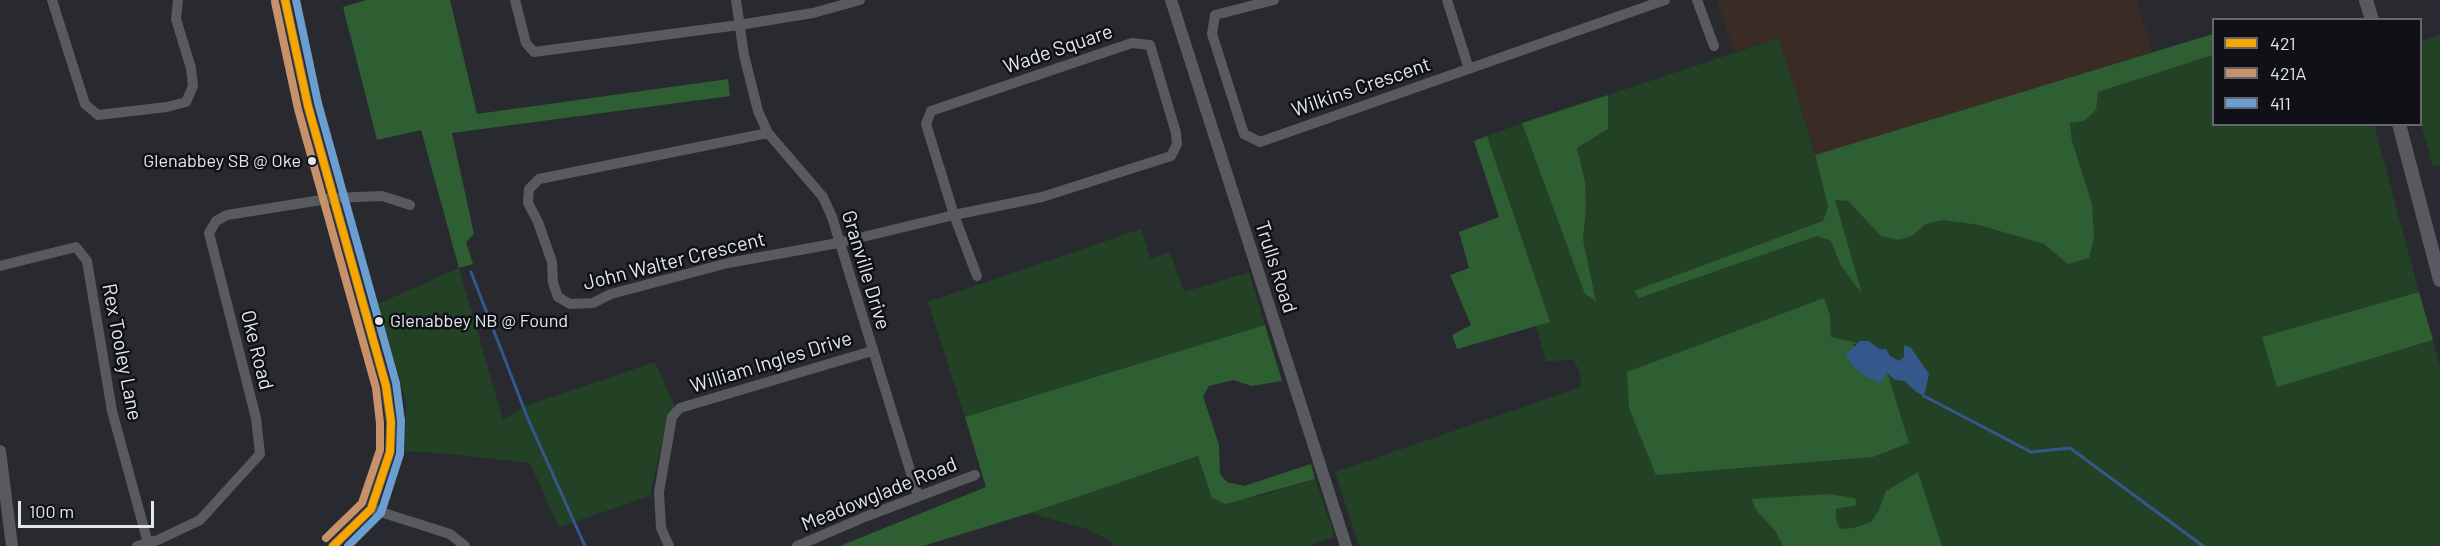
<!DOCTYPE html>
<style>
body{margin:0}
#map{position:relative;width:2440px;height:546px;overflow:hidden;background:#282a30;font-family:Barlow,sans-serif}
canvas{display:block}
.legend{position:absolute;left:2212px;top:18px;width:210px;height:108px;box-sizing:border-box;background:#101117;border:2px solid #64666d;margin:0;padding:8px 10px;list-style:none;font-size:18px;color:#e3e6ee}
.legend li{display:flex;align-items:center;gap:12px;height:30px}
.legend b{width:30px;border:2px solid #64666d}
.scale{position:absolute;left:18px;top:501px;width:136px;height:27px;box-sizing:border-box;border:3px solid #e3e6ee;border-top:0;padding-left:8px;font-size:18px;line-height:21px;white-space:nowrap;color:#e3e6ee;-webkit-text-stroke:4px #101117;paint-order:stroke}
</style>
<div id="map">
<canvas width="2440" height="546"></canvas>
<ul class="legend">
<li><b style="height:8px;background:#f7a600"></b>421</li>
<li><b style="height:8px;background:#c7916a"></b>421A</li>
<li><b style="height:8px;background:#6a9dd0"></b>411</li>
</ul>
<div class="scale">100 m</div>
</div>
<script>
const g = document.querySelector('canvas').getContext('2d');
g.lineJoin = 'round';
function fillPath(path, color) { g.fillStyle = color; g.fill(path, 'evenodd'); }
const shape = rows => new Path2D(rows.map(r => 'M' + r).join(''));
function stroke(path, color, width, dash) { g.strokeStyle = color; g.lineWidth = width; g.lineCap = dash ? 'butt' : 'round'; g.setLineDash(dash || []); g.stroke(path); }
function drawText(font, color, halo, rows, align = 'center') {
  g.font = font + ' Barlow,sans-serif'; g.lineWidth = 5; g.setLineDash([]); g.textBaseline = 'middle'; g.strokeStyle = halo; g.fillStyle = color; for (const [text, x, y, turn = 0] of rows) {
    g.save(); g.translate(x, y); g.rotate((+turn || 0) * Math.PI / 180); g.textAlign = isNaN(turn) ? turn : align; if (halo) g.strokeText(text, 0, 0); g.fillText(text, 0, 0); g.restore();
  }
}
fillPath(shape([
 [1717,0,2136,0,2153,52,1815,155,1779,38,1734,52]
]), '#3a2c24');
fillPath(shape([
 [2440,35,2440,165,2433,167,2421,124,2421,41],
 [1779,38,1815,155,1828,207,1823,221,1639,298,1817,236,1831,241,1840,264,1861,292,1834,200,1848,201,1881,236,1899,240,1912,236,1926,224,1943,220,1979,225,2044,244,2068,264,2072,141,2070,122,2097,92,2213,55,2214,124,2374,125,2419,292,2263,337,2277,387,2433,340,2440,367,2440,546,1942,546,1918,472,1886,491,1878,513,1871,522,1853,528,1840,529,1836,519,1836,508,1857,505,1855,498,1829,494,1808,496,1757,511,1776,532,1783,546,1359,546,1335,472,1581,387,1580,373,1574,360,1546,361,1536,326,1549,321,1487,136,1522,123,1585,293,1596,299,1583,239,1586,208,1585,181,1577,148,1608,129,1608,95],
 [1824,298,1830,315,1831,337,1879,350,1909,443,1873,457,1656,475],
 [1141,229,1150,259,1170,252,1184,292,1249,272,1265,325,965,417,928,302],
 [459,268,503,420,525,406,655,362,676,409,663,436,650,496,559,527,530,463,452,454,405,451,406,401,378,304],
 [1198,456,1212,498,1261,496,1315,479,1335,537,1308,546,1114,546,1110,541,1087,529,1030,513]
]), '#234225');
fillPath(shape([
 [366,0,450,0,477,114,728,79,730,96,452,133,474,234,466,242,473,264,459,268,421,130,377,140,343,7],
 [2213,34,2213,55,2098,92,2096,110,2084,121,2070,123,2072,141,2092,204,2094,238,2089,258,2068,264,2044,244,1979,225,1943,220,1926,224,1912,236,1899,240,1881,236,1848,201,1835,200,1862,294,1840,264,1831,241,1817,236,1639,298,1634,291,1823,221,1828,207,1815,155],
 [1608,95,1608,129,1577,148,1585,181,1586,208,1583,239,1596,301,1585,294,1522,123],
 [1487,136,1550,322,1457,349,1452,335,1471,325,1450,275,1469,268,1459,232,1499,217,1474,141],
 [2419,292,2433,340,2277,387,2262,337],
 [1824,298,1830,315,1831,337,1858,343,1853,345,1887,372,1909,443,1873,457,1656,475,1629,408,1627,372],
 [1265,325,1282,381,1252,386,1233,380,1209,386,1203,396,1219,445,1220,474,1227,482,1244,486,1311,464,1315,479,1226,504,1212,498,1198,456,1030,513,923,546,840,546,986,487,965,417],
 [1918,472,1942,546,1783,546,1776,532,1757,511,1751,499,1829,494,1855,498,1857,505,1836,509,1836,519,1840,529,1853,528,1871,522,1878,512,1886,491]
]), '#2e5f32');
fillPath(shape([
 [1860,341,1869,341,1879,349,1886,349,1890,356,1899,361,1904,357,1904,345,1911,348,1929,374,1924,396,1915,391,1905,381,1895,380,1887,373,1880,383,1864,376,1851,364,1846,354]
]), '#35588c');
stroke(shape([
 [471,272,528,419,585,546],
 [1924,396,2031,452,2070,448,2203,546]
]), '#35588c', 3);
stroke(shape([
 [52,0,85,104,98,115,167,107,186,102,193,86,191,68,176,19,178,0],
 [285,0,308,106,386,386,391,422,390,452,371,509,333,546],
 [515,0,526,43,534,52,739,25,813,13,860,0],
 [736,0,744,55,758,111,768,133,823,197,832,217,918,496],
 [1274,0,1215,15,1212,34,1244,134,1260,142,1665,0],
 [1447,0,1469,69],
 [1697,0,1714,46],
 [768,133,539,179,529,189,528,203,538,222,552,262,553,283,558,297,570,304,593,303,611,294,728,263,838,243,954,215,1042,197,1171,156,1177,144,1176,133,1150,45,1132,43,931,111,926,124,954,215,977,276],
 [0,266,76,247,87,261,112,411,148,543],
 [371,509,450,534,465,546],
 [137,546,158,540,200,520,260,454,256,418,209,233,216,221,227,215,334,198,382,196,410,205],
 [669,546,661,528,659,492,672,417,680,408,872,351],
 [797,546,867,516,975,475]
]), '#585a5f', 10);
stroke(shape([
 [1171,0,1346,546],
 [0,451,12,546]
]), '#585a5f', 12);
stroke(shape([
 [2366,0,2372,20],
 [2399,124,2440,280]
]), '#585a5f', 14);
stroke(shape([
 [285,0,308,106,386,386,391,422,390,452,371,509,333,546]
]), '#f7a600', 8);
stroke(shape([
 [275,2,298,109,376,388,380,423,380,450,362,503,326,538]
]), '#c7916a', 8);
stroke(shape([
 [296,0,318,103,396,383,401,421,400,454,381,513,348,546]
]), '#6a9dd0', 8);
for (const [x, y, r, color] of [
 [312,161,5,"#e3e6ee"],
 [379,321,5,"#e3e6ee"]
]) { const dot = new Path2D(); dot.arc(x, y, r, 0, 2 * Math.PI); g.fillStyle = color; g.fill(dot); stroke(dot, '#101117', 2); }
drawText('18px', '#e3e6ee', '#101117', [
 ["Glenabbey SB @ Oke",301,161],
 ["Glenabbey NB @ Found",390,321,"left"]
], 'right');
drawText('20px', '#e3e6ee', '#101117', [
 ["Wade Square",1058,49,-19],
 ["Wilkins Crescent",1361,87,-19],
 ["John Walter Crescent",674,261,-14],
 ["Trulls Road",1276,267,72],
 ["Granville Drive",866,270,73],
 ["Oke Road",257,350,76],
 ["Rex Tooley Lane",122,352,79],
 ["William Ingles Drive",771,362,-17],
 ["Meadowglade Road",879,494,-22]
]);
</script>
